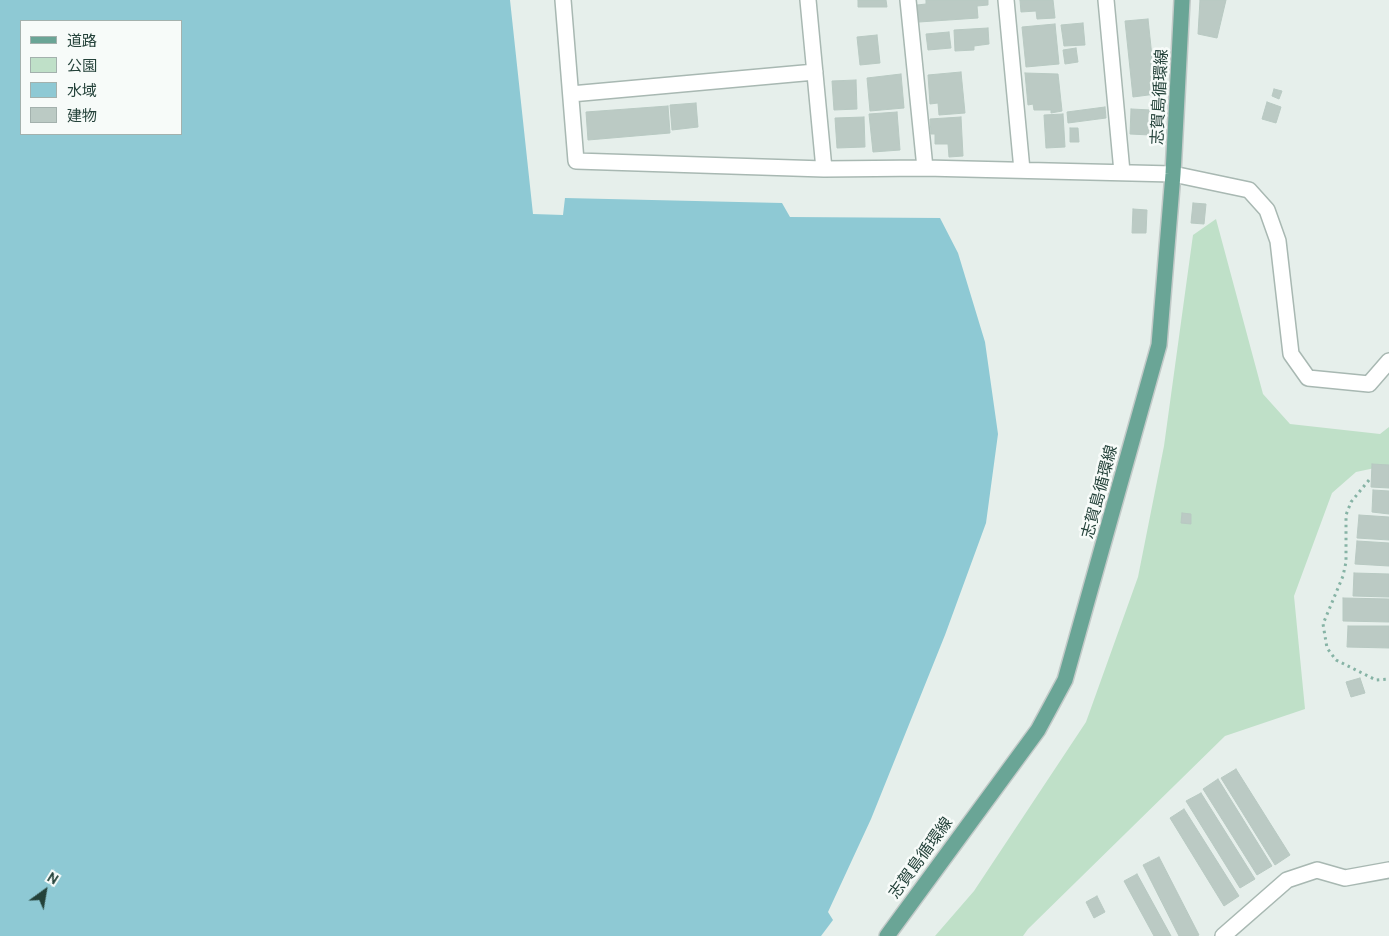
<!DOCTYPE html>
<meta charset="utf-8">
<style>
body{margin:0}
#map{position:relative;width:1389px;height:936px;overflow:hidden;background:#e6efeb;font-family:Cabin,"Noto Sans JP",sans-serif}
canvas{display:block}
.legend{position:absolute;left:20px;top:20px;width:162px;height:115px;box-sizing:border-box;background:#f7fbf9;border:1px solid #a3b1ad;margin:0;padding:6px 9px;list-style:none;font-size:15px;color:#24423a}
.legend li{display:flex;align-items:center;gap:10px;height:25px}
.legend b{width:25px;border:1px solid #a3b1ad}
.north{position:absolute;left:20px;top:866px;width:50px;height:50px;-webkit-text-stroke:4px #f7fbf9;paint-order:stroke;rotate:32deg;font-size:14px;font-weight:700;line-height:20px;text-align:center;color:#24423a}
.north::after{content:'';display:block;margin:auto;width:18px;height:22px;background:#24423a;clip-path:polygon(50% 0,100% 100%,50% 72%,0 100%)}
</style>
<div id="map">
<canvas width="1389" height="936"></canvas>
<ul class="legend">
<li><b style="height:6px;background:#6aa596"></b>道路</li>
<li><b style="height:14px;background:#bfe0c8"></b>公園</li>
<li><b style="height:14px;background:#8ec9d4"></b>水域</li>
<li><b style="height:14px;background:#bbcac4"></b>建物</li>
</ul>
<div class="north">N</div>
</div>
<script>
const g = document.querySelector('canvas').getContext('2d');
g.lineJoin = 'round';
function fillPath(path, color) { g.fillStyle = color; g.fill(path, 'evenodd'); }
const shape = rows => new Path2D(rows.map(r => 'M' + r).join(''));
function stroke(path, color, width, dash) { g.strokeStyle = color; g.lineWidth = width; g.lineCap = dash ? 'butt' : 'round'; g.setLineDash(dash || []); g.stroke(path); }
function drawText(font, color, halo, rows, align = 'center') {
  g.font = font + ' Cabin,"Noto Sans JP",sans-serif'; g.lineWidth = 5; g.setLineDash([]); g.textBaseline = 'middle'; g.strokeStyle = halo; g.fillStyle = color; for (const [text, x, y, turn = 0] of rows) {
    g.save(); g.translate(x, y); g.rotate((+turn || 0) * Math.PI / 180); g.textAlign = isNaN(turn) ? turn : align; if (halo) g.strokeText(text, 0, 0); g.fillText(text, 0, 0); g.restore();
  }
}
fillPath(shape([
 [1216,219,1263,394,1290,424,1380,434,1389,427,1389,465,1356,472,1332,493,1294,596,1305,709,1225,736,1028,929,1023,936,935,936,974,891,1086,722,1138,577,1164,446,1193,235]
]), '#bfe0c8');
fillPath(shape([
 [0,0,510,0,533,214,563,215,565,198,782,203,790,217,940,218,958,253,985,342,998,434,986,523,945,635,871,819,828,912,833,920,821,936,0,936],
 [21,21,181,21,181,134,21,134]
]), '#8ec9d4');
const building = shape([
 [858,0,886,0,887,7,858,7,858,0],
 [926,0,988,0,988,5,977,6,978,18,919,22,917,5,926,4,926,0],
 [1020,0,1053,0,1055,18,1037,19,1036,11,1021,12,1020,0],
 [1200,0,1226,0,1217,38,1198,34,1200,0],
 [1148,19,1156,94,1133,97,1125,21,1148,19],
 [1083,23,1085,45,1064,46,1061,25,1083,23],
 [1055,24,1059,64,1026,67,1022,27,1055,24],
 [988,28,989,44,974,46,974,50,955,51,954,30,988,28],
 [949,32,951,48,928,50,926,34,949,32],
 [877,35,880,63,860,65,857,37,877,35],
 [1076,48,1078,62,1065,64,1063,50,1076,48],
 [961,72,965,113,939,115,938,103,930,104,928,75,961,72],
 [1025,73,1058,74,1062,111,1051,113,1051,110,1034,110,1033,104,1028,105,1025,73],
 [901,74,904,108,870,111,867,78,901,74],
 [856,80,857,109,834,110,832,81,856,80],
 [1274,89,1282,91,1279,99,1272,96,1274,89],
 [1267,102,1281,107,1276,123,1262,119,1267,102],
 [696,103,698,127,672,130,670,105,696,103],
 [668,106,670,133,588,140,586,112,668,106],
 [1105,107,1106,118,1068,123,1067,112,1105,107],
 [1131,109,1151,110,1150,135,1130,134,1131,109],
 [897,112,900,150,873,152,869,114,897,112],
 [1063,114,1065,147,1046,148,1044,115,1063,114],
 [864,117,865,147,837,148,835,118,864,117],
 [961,117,963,156,949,157,948,144,935,144,935,134,931,134,930,119,961,117],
 [1070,128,1078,128,1079,142,1070,142,1070,128],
 [1193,203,1206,204,1204,224,1191,223,1193,203],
 [1133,209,1147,210,1146,233,1132,233,1133,209],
 [1372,464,1389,465,1389,488,1371,487,1372,464],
 [1373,490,1389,491,1389,514,1372,512,1373,490],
 [1182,513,1191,514,1191,524,1181,523,1182,513],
 [1359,515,1389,517,1389,540,1357,538,1359,515],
 [1357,541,1389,543,1389,566,1355,564,1357,541],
 [1354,573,1389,574,1389,597,1353,596,1354,573],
 [1343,598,1389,599,1389,622,1343,621,1343,598],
 [1348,626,1389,626,1389,648,1347,647,1348,626],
 [1360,678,1365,693,1351,697,1346,682,1360,678],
 [1236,769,1290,855,1275,865,1221,778,1236,769],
 [1218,779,1272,866,1257,875,1203,789,1218,779],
 [1201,793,1255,879,1240,888,1186,801,1201,793],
 [1184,809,1239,896,1224,906,1170,818,1184,809],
 [1159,857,1199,935,1197,936,1179,936,1143,865,1159,857],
 [1137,874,1171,936,1154,936,1124,881,1137,874],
 [1097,896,1105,912,1094,918,1086,902,1097,896]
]);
fillPath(building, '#bbcac4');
stroke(building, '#b8c9c2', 1);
const minor = shape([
 [563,0,576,161,824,169,925,168,1173,174,1249,190,1267,210,1278,241,1291,354,1308,378,1369,384,1389,361],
 [808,0,824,169],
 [908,0,925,168],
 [1006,0,1022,170],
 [1106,0,1122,172],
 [571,94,815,72],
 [1223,936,1287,880,1317,870,1345,878,1389,870]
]);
const major = shape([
 [887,936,1038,730,1065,680,1159,345,1173,174,1182,0]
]);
stroke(minor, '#a8b8b2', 18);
stroke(major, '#c2cac8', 18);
stroke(shape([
 [1369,480,1351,502,1346,515,1346,562,1343,576,1323,624,1327,648,1336,660,1376,680,1389,679]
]), '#86b3a5', 3, [2.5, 4]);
stroke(minor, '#fff', 15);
stroke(major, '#6aa596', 15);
drawText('16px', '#24423a', '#f7fbf9', [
 ["志賀島循環線",1160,97,-87],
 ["志賀島循環線",1100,492,-75],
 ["志賀島循環線",921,858,-54]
]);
</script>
